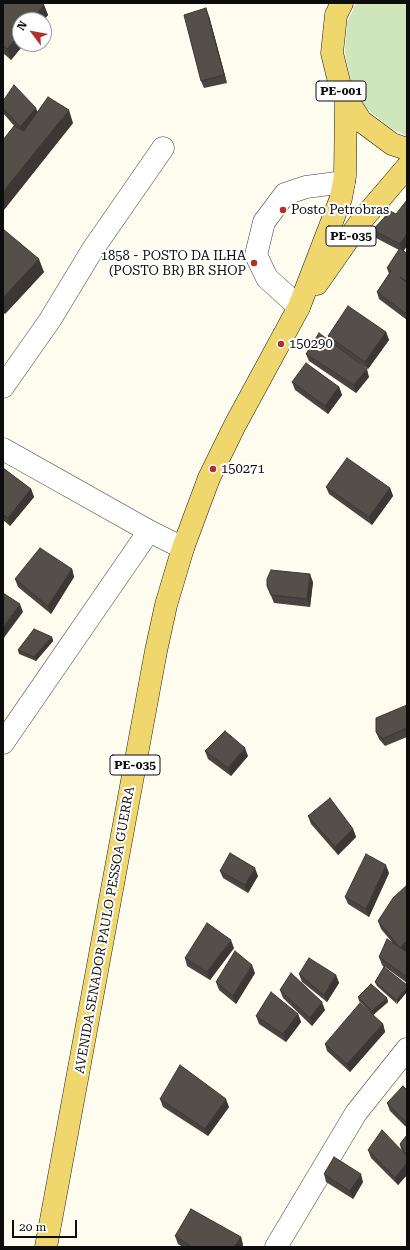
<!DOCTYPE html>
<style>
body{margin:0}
#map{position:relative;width:410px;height:1250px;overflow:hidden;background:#fefcef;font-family:"Roboto Serif",serif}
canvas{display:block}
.frame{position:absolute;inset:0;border:4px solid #0d0d0d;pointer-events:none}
.north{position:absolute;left:12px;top:12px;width:40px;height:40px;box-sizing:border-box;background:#fff;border:1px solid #9e9e9e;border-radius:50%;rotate:302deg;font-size:11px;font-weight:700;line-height:16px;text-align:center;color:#0d0d0d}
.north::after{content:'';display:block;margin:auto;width:14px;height:18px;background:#b42e2e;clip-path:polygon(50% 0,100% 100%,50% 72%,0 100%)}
.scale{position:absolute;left:12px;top:1220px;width:65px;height:18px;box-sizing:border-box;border:2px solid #0d0d0d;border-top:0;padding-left:5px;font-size:12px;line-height:14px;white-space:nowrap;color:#0d0d0d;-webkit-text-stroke:3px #fff;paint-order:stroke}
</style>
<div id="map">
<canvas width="410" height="1250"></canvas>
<div class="frame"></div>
<div class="north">N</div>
<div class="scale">20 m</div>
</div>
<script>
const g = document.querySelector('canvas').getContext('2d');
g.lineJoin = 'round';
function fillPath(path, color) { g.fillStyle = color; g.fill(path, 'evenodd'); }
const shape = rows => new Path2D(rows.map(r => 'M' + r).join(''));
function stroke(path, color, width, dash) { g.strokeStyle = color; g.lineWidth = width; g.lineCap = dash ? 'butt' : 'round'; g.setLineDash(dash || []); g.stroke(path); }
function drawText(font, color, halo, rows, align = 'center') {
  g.font = font + ' "Roboto Serif",serif'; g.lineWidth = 4; g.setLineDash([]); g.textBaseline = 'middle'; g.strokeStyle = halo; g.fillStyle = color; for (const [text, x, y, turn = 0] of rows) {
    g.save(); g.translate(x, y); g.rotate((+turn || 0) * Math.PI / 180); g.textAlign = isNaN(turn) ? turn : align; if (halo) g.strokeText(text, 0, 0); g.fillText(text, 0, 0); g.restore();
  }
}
fillPath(shape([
 [356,3,407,3,407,136,390,128,367,109,351,83,345,53,347,23]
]), '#cfe6ba');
const minor = shape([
 [299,307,267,278,256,255,264,222,285,194,306,187,344,182],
 [3,387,50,320,93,249,163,148],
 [3,449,149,531,183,548],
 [3,743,149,531],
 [276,1247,356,1113,407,1049]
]);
const major = shape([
 [342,3,336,15,332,53,341,90,361,121,392,144,407,149],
 [317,284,361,221,407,167],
 [46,1247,156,651,166,605,183,548,209,478,235,425,299,307,341,198,345,176,346,98]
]);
stroke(minor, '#404040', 23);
stroke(major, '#1e1e1e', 23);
stroke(minor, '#fff', 22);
stroke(major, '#efd66d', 22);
fillPath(shape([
 [3,3,44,5,48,15,11,60,3,53],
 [209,16,227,83,204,88,201,81],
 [3,101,73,123,3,211,15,127,3,113],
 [390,211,404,251,407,254,407,320,379,299,377,292,389,274,387,268,399,250,376,238,373,230],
 [3,229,44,272,5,314,3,312],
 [386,332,389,340,368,369,356,361,369,377,356,393,309,361,306,354,330,341,328,336],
 [292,382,339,387,342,395,328,414,295,390],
 [3,468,31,489,34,497,10,526,3,520],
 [326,487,390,488,393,496,372,525,329,494],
 [72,569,74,577,51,614,18,587,15,579],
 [313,582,310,607,274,603,267,586],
 [52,637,53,641,36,661,19,654,18,650],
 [407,705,407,737,385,746,379,739,376,732],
 [205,751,248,756,231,776,208,759],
 [308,816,353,829,356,837,338,855,311,824],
 [220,871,258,876,248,893,223,878],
 [389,873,369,917,348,904,345,897],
 [407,885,407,951,406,952,407,952,407,983,385,967,397,1004,377,986,375,982,384,967,382,965,379,957,392,942,381,929,378,921],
 [234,948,210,980,187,966,185,958],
 [255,973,236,1004,219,990,216,982],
 [299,974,336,975,339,983,327,1002,302,982],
 [280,990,325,1010,312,1026,283,998],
 [358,997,387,998,388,1002,373,1015,359,1001],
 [298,1014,301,1022,286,1042,259,1024,256,1016],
 [383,1024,385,1032,350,1072,327,1051,325,1044],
 [407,1090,407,1128,390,1111,387,1103],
 [160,1099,229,1107,208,1136,163,1107],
 [407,1135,407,1175,398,1185,371,1158,368,1150,404,1153,401,1149,400,1144],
 [324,1174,363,1182,353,1199,326,1182],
 [175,1236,241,1237,243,1245,242,1247,183,1247,178,1244]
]), '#494440');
fillPath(shape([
 [44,5,48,15,44,20,31,20],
 [206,8,209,16,227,83,224,75],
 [20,34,20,44,24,44,11,60,7,49],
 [36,108,39,116,22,134,20,127],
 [69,110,73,123,3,211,3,192],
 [407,233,407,246,403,252,400,244],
 [39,259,44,272,5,314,3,307,3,298],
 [386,332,389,340,368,369,365,362],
 [367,369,369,377,356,393,354,385],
 [339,387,342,395,328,414,325,406],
 [390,488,393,496,372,525,369,517],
 [31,489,34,497,10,526,8,518],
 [72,569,74,577,51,614,48,606],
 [310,574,313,582,310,607,307,599],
 [20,604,23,612,3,639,3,627],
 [52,637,53,641,36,661,34,657],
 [245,748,248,756,231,776,228,768],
 [353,829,356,837,338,855,335,847],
 [386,865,389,873,369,917,366,909],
 [255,868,258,876,248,893,245,885],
 [231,940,234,948,210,980,207,972],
 [407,940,407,951,403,955,400,948],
 [252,965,255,973,236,1004,233,996],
 [336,975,339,983,327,1002,324,995],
 [407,986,407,992,397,1004,396,1000],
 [387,998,388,1002,373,1015,372,1011],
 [322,1002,325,1010,312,1026,310,1018],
 [298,1014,301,1022,286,1042,283,1034],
 [383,1024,385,1032,350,1072,347,1064],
 [226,1099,229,1107,208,1136,205,1129],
 [407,1163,407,1175,398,1185,395,1178],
 [361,1174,363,1182,353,1199,350,1191],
 [241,1237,243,1245,242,1247,234,1247]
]), '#3c3734');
const building = shape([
 [3,3,42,3,44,5,31,20,20,20,20,34,7,49,3,46,3,3],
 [206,8,224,75,201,81,184,15,206,8],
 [14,85,36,108,20,127,3,108,3,101,14,85],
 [48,97,69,110,3,192,3,140,14,126,24,131,48,97],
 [407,200,407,233,400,244,373,230,390,211,396,214,407,200],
 [3,229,39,259,3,298,3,229],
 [400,248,407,254,407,282,400,277,407,283,407,311,405,313,377,292,391,271,387,268,400,248],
 [348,306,386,332,365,362,328,336,348,306],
 [319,333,367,369,354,385,306,354,319,333],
 [306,363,339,387,325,406,292,382,306,363],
 [347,458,390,488,369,517,326,487,347,458],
 [3,468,31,489,8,518,3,515,3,468],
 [40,548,72,569,48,606,15,579,40,548],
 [271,570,310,574,307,599,271,595,267,586,267,579,271,570],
 [3,593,20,604,3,627,3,593],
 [34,629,52,637,34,657,18,650,34,629],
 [407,705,407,728,382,739,376,732,376,718,407,705],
 [225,731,245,748,228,768,205,751,225,731],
 [330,798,353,829,335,847,308,816,330,798],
 [230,853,255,868,245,885,220,871,230,853],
 [366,854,386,865,366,909,345,897,366,854],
 [407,885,407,940,400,948,378,921,393,898,407,885],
 [207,923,231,940,207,972,185,958,207,923],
 [387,939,407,952,407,977,379,957,387,939],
 [235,951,252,965,233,996,216,982,235,951],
 [309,958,336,975,324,995,299,974,309,958],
 [384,967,407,985,396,1000,375,982,384,967],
 [291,973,322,1002,310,1018,280,990,291,973],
 [371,984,387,998,372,1011,358,997,371,984],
 [271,992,298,1014,283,1034,256,1016,271,992],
 [360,1003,383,1024,347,1064,325,1044,360,1003],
 [180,1065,226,1099,205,1129,160,1099,180,1065],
 [403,1086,407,1090,407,1122,406,1122,387,1103,403,1086],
 [382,1130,407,1156,407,1163,395,1178,368,1150,382,1130],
 [407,1135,407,1156,400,1144,407,1135],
 [334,1157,361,1174,350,1191,324,1174,334,1157],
 [191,1209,241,1237,234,1247,192,1247,175,1236,191,1209]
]);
fillPath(building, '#554f4a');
stroke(building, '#3c3734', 1);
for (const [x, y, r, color] of [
 [283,210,4,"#b42e2e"],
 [254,263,4,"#b42e2e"],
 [281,344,4,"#b42e2e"],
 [213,469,4,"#b42e2e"]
]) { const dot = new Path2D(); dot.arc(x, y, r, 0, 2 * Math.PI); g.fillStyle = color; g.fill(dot); stroke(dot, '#fff', 1.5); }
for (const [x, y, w] of [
 [341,91,50],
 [351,236,50],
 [135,765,50]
]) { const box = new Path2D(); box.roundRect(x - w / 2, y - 10, w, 20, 3); g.fillStyle = '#fff'; g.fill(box); stroke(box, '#0d0d0d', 1); }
drawText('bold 12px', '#0d0d0d', null, [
 ["PE-001",341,91],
 ["PE-035",351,236],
 ["PE-035",135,765]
]);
drawText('13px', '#0d0d0d', '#fff', [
 ["Posto Petrobras",291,210],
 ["1858 - POSTO DA ILHA",246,256,"right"],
 ["(POSTO BR) BR SHOP",246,271,"right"],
 ["150290",289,344],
 ["150271",221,469]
], 'left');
drawText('13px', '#0d0d0d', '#fff', [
 ["AVENIDA SENADOR PAULO PESSOA GUERRA",105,930,-80]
]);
</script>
